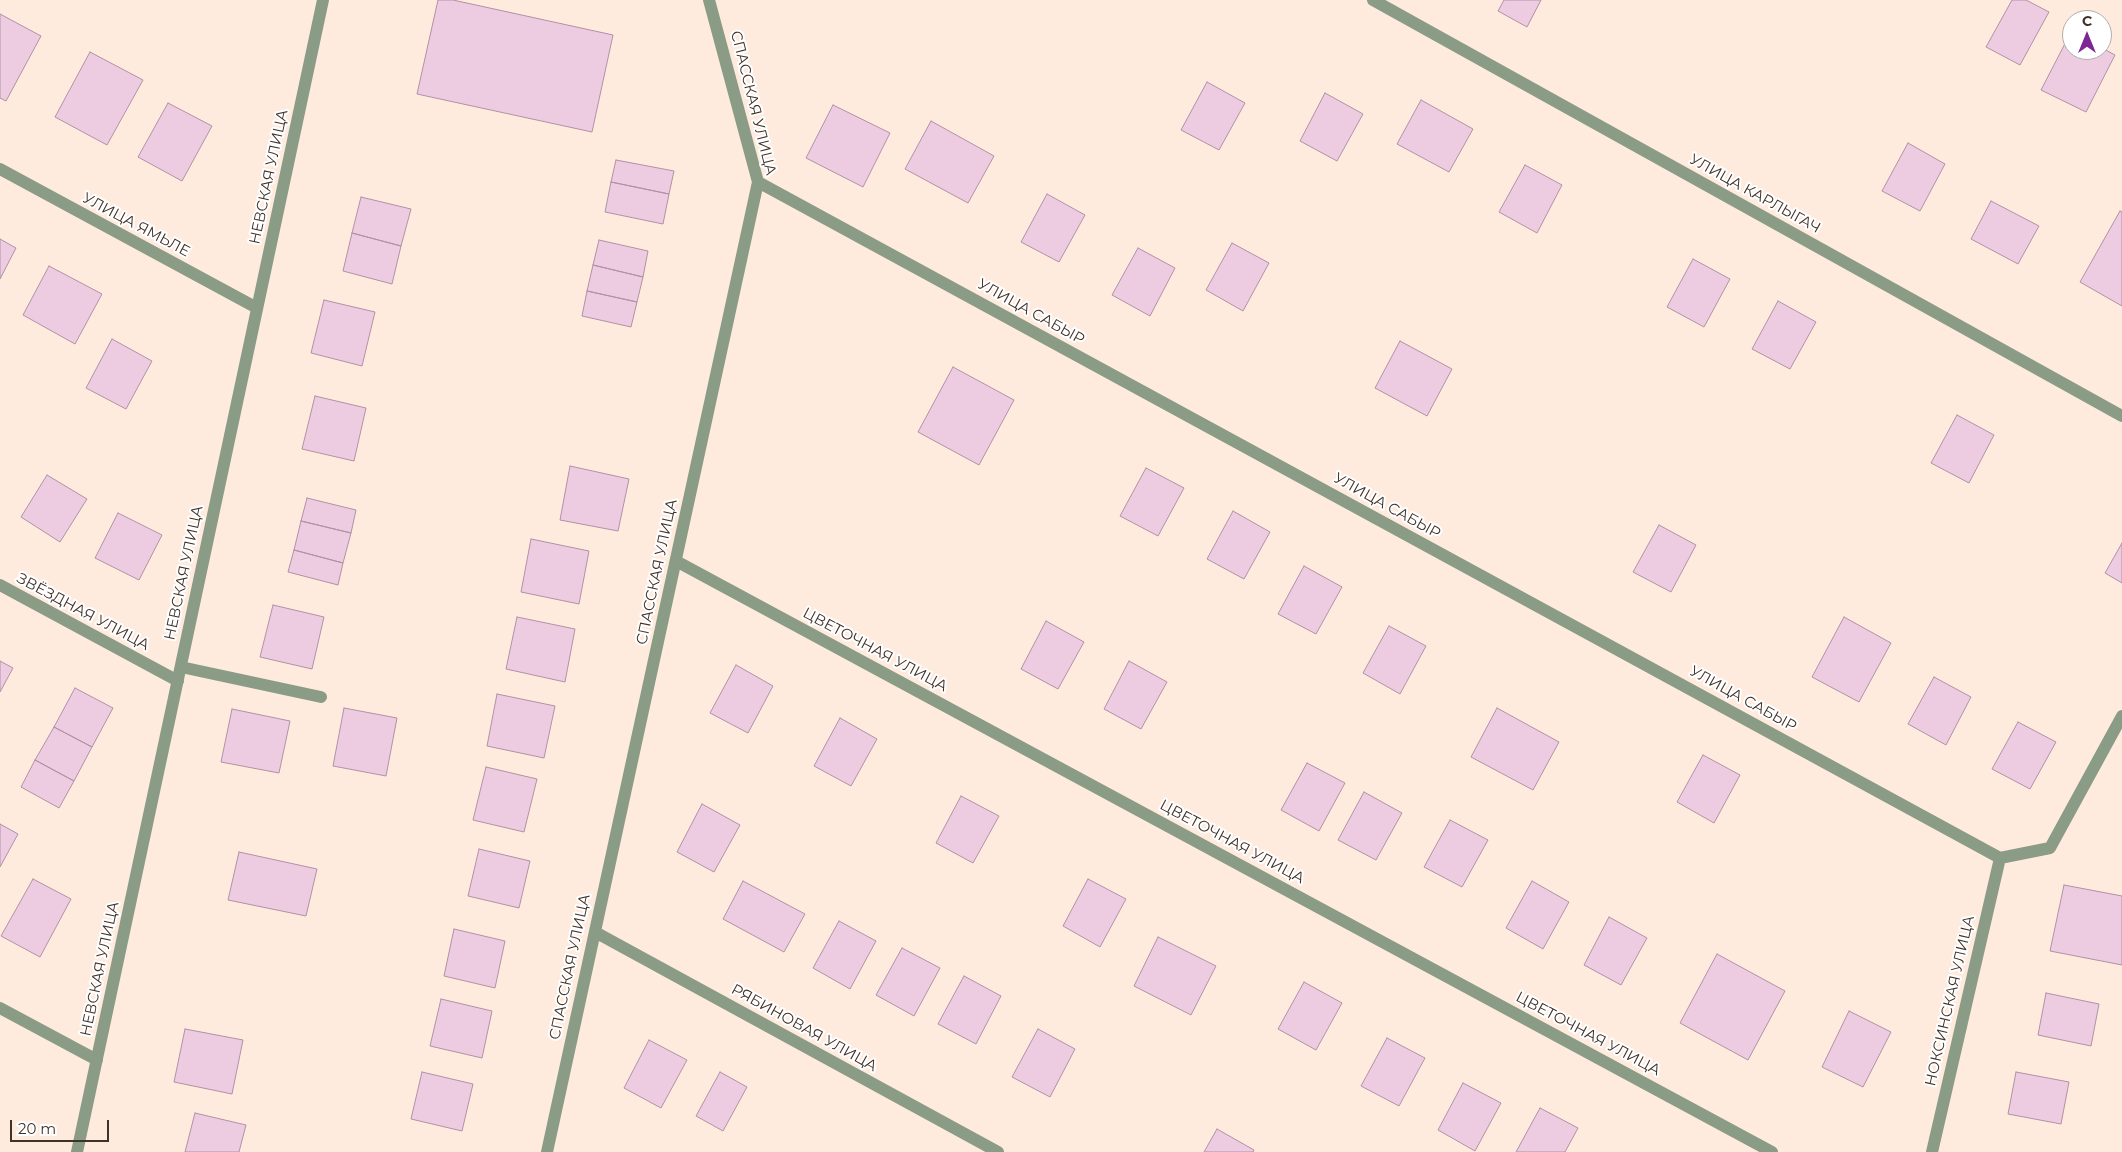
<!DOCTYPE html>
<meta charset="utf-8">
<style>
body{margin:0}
#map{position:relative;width:2122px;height:1152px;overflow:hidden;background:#ffebde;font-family:Montserrat,sans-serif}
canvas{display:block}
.north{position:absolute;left:2062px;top:10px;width:50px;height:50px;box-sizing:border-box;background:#fff;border:1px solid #b2adaa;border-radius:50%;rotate:0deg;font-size:14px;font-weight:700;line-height:20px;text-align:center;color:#3f322a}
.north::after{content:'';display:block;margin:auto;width:18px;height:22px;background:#7d2694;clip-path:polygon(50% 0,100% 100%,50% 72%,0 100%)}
.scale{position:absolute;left:10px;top:1120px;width:99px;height:22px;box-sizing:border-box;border:2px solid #3f322a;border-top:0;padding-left:6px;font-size:15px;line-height:18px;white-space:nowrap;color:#3f322a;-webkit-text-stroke:4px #fff;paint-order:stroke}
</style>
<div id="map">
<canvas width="2122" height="1152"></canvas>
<div class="north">С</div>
<div class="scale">20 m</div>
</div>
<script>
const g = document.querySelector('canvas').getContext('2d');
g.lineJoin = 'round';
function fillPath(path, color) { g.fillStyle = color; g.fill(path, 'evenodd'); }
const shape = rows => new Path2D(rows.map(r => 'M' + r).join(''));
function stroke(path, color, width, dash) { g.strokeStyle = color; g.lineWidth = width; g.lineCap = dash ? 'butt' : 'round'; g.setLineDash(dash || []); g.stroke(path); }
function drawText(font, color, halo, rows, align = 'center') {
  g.font = font + ' Montserrat,sans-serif'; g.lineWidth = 4; g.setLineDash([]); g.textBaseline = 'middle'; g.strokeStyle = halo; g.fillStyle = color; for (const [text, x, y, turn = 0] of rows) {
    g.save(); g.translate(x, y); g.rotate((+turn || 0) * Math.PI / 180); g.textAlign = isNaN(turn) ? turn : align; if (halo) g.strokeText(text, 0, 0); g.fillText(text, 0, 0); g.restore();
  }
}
const building = shape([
 [438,0,453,0,613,35,592,132,417,94,438,0],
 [1504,0,1541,0,1527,27,1498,11,1504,0],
 [2012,0,2026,0,2049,12,2020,65,1986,47,2012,0],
 [0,14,41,36,6,101,0,98,0,14],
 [2071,32,2072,50,2102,50,2102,48,2115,55,2086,112,2041,90,2071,32],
 [90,52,143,80,107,145,55,117,90,52],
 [1207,82,1245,103,1219,150,1181,130,1207,82],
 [1325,93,1363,114,1337,161,1300,141,1325,93],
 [1421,100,1473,129,1449,172,1397,144,1421,100],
 [168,103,212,126,182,181,138,157,168,103],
 [833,105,890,133,863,187,806,158,833,105],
 [931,121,994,156,968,203,905,169,931,121],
 [1908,143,1945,164,1920,211,1882,191,1908,143],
 [616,160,674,171,669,194,611,182,616,160],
 [1525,165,1562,185,1537,233,1499,212,1525,165],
 [611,182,669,194,663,224,605,212,611,182],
 [1047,194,1085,215,1059,262,1021,242,1047,194],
 [361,197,411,209,401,246,352,233,361,197],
 [1991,201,2039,226,2018,264,1971,239,1991,201],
 [2120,211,2122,212,2122,306,2080,282,2120,211],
 [352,233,401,246,392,284,343,271,352,233],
 [0,239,16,248,0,279,0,239],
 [599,240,648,251,643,277,593,265,599,240],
 [1232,243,1269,263,1243,311,1206,290,1232,243],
 [1138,248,1175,268,1150,316,1112,295,1138,248],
 [1693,259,1730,279,1704,327,1667,307,1693,259],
 [593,265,643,277,637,302,587,291,593,265],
 [49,266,102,294,75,344,23,315,49,266],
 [587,291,637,302,631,327,582,316,587,291],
 [324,300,375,312,362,366,311,353,324,300],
 [1778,301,1816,322,1790,369,1752,349,1778,301],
 [112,339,152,361,126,409,86,388,112,339],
 [1400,341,1452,369,1427,416,1375,388,1400,341],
 [953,367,1014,400,979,465,918,432,953,367],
 [315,396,366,408,354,461,302,449,315,396],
 [1957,415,1994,435,1969,483,1931,463,1957,415],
 [570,466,629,479,618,531,560,520,570,466],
 [1146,468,1184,488,1158,536,1120,516,1146,468],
 [47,475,87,499,60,542,21,517,47,475],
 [307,498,356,510,351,533,301,521,307,498],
 [1233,511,1270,532,1244,579,1207,559,1233,511],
 [118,513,162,535,139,580,95,558,118,513],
 [301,521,351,533,343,563,294,550,301,521],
 [1659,525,1696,545,1671,592,1633,572,1659,525],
 [531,539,589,551,579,604,521,592,531,539],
 [2122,543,2122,583,2105,573,2122,543],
 [294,550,343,563,338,585,288,572,294,550],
 [1304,566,1342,587,1316,634,1278,614,1304,566],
 [273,605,324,617,312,669,260,657,273,605],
 [517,617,575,629,565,682,506,669,517,617],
 [1844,617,1891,643,1859,702,1812,677,1844,617],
 [1046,621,1084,642,1058,689,1021,669,1046,621],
 [1389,626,1426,646,1400,694,1363,673,1389,626],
 [0,661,13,668,0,692,0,661],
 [1129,661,1167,682,1141,729,1104,709,1129,661],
 [736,665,773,686,748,733,710,713,736,665],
 [1934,677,1971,697,1946,745,1908,724,1934,677],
 [75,688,113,708,92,747,54,727,75,688],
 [497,694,555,706,544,758,487,746,497,694],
 [344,708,397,718,386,776,333,766,344,708],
 [1497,708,1559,742,1533,790,1471,757,1497,708],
 [232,709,290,721,279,773,221,762,232,709],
 [840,718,877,739,851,786,814,766,840,718],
 [2018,722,2056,742,2030,789,1992,769,2018,722],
 [54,727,92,747,74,781,35,760,54,727],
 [1703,755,1740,775,1714,823,1677,802,1703,755],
 [35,760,74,781,59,808,21,787,35,760],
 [1307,763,1345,783,1319,831,1281,810,1307,763],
 [486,767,537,779,524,832,473,820,486,767],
 [1364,792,1402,813,1376,860,1338,840,1364,792],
 [961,796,999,816,973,863,936,843,961,796],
 [702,804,740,825,714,872,677,852,702,804],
 [1450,820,1488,840,1462,887,1424,867,1450,820],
 [0,824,18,834,0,867,0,824],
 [479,849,530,861,519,908,468,896,479,849],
 [239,852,317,869,306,916,228,900,239,852],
 [33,879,71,899,40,957,1,936,33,879],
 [1088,879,1126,899,1100,947,1063,926,1088,879],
 [743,881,805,914,784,952,723,919,743,881],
 [1532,881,1569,902,1543,949,1506,928,1532,881],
 [2064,885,2122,896,2122,965,2050,951,2064,885],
 [1609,917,1647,938,1621,985,1584,965,1609,917],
 [839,921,876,941,850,989,813,968,839,921],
 [454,929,505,941,495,988,444,976,454,929],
 [1158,937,1216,966,1191,1015,1134,986,1158,937],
 [902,948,940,968,914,1016,876,995,902,948],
 [1717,954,1785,991,1748,1060,1680,1023,1717,954],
 [964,976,1001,996,976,1044,938,1024,964,976],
 [1304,982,1342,1003,1316,1050,1278,1029,1304,982],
 [2046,993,2099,1004,2091,1046,2038,1035,2046,993],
 [441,999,492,1011,482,1058,430,1046,441,999],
 [1849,1011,1891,1032,1863,1087,1822,1067,1849,1011],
 [185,1029,243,1040,232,1094,174,1082,185,1029],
 [1038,1029,1075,1049,1050,1097,1012,1077,1038,1029],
 [1387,1038,1425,1058,1399,1106,1361,1086,1387,1038],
 [649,1040,687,1060,661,1108,624,1088,649,1040],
 [422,1072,473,1084,462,1131,411,1119,422,1072],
 [720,1072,747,1087,723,1131,696,1116,720,1072],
 [2016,1072,2069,1082,2061,1124,2008,1114,2016,1072],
 [1463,1083,1501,1103,1475,1151,1438,1130,1463,1083],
 [1540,1108,1578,1128,1565,1152,1516,1152,1540,1108],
 [195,1113,246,1125,239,1152,185,1152,195,1113],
 [1217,1129,1254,1150,1253,1152,1204,1152,1217,1129]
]);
fillPath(building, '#edcce1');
stroke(building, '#b091a5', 1);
stroke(shape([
 [1373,0,2122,416],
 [0,169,257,308],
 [758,182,2000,858],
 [676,561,1772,1152],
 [0,585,178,681],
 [181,667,321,697],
 [2000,858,2050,848,2122,716],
 [595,932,998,1152],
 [0,1008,97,1060],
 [77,1152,323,0],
 [547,1152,758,182,709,0],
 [1932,1152,2000,858]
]), '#8a9c85', 12);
drawText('15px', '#3f322a', '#fff', [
 ["СПАССКАЯ УЛИЦА",753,103,76],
 ["НЕВСКАЯ УЛИЦА",269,177,-78],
 ["УЛИЦА КАРЛЫГАЧ",1755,194,29],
 ["УЛИЦА ЯМЬЛЕ",136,225,28],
 ["УЛИЦА САБЫР",1031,312,29],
 ["УЛИЦА САБЫР",1387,506,29],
 ["СПАССКАЯ УЛИЦА",657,572,-78],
 ["НЕВСКАЯ УЛИЦА",184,573,-78],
 ["ЗВЁЗДНАЯ УЛИЦА",83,612,28],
 ["ЦВЕТОЧНАЯ УЛИЦА",875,650,28],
 ["УЛИЦА САБЫР",1743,699,29],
 ["ЦВЕТОЧНАЯ УЛИЦА",1232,842,28],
 ["СПАССКАЯ УЛИЦА",570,967,-78],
 ["НЕВСКАЯ УЛИЦА",100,969,-78],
 ["НОКСИНСКАЯ УЛИЦА",1950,1001,-77],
 ["РЯБИНОВАЯ УЛИЦА",804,1028,29],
 ["ЦВЕТОЧНАЯ УЛИЦА",1588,1034,28]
]);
</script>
